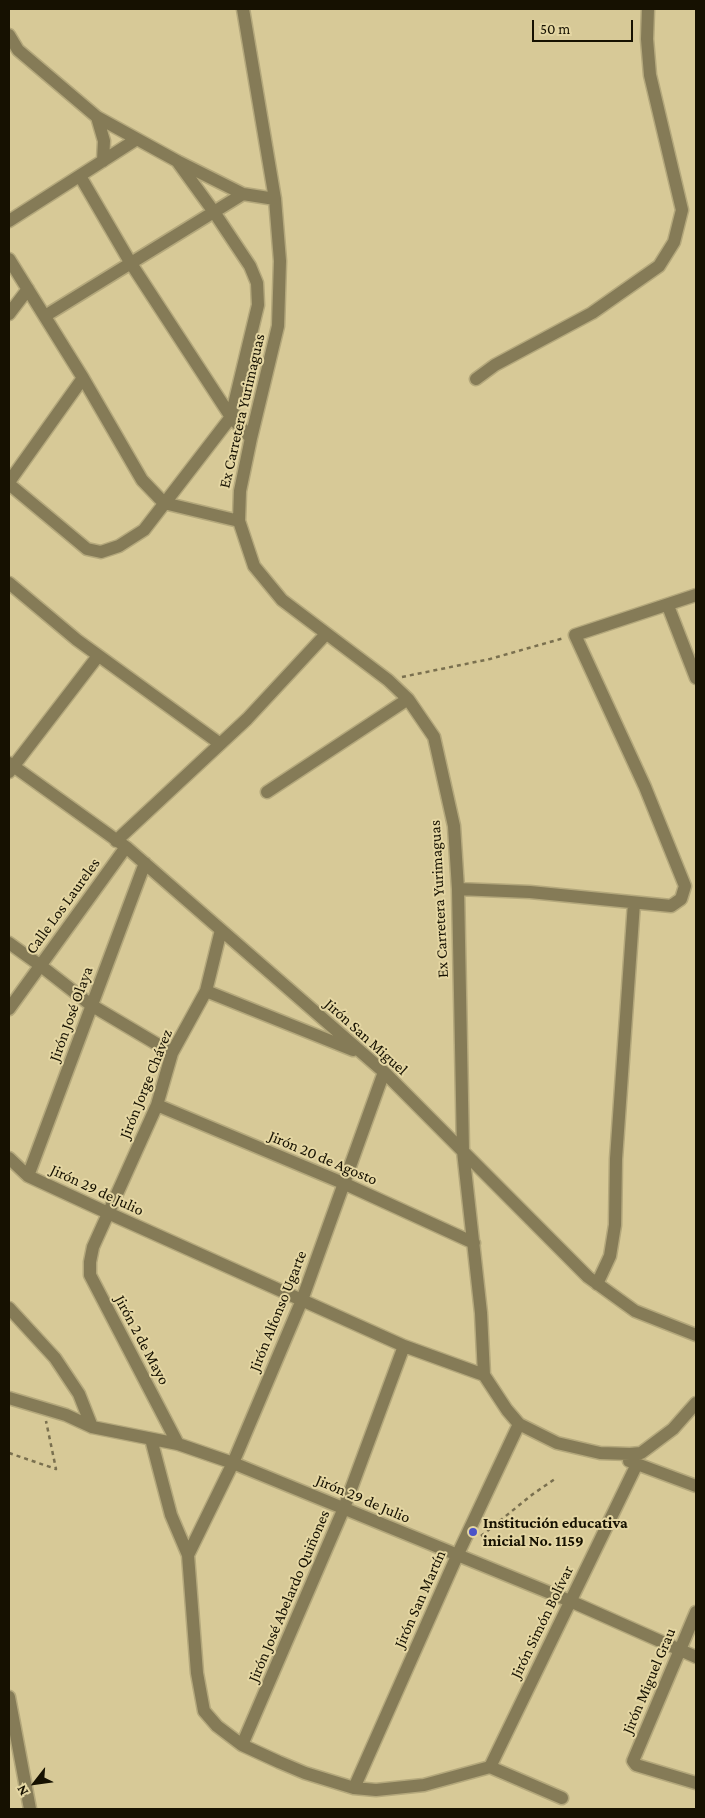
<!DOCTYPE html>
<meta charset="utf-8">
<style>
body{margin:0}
#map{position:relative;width:705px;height:1818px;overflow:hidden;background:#d7c997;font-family:"Crimson Pro",serif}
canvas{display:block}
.frame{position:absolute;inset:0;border:10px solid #161101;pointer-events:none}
.north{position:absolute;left:10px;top:1758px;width:50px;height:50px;-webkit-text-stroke:4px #e4d6a3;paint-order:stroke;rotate:240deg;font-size:14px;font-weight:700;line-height:20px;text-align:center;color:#161101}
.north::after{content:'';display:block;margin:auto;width:18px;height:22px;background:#161101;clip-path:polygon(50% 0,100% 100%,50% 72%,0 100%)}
.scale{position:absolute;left:532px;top:20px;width:101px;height:22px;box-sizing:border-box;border:2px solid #161101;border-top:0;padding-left:6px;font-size:15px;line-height:18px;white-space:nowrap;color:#161101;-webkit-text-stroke:4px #e4d6a3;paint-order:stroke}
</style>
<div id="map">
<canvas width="705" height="1818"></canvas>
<div class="frame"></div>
<div class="north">N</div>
<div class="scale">50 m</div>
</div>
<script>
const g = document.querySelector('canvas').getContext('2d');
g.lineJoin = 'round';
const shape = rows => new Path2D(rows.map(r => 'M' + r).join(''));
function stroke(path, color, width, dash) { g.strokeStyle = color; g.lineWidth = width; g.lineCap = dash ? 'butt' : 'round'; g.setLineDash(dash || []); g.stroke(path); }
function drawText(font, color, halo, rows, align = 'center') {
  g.font = font + ' "Crimson Pro",serif'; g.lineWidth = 4; g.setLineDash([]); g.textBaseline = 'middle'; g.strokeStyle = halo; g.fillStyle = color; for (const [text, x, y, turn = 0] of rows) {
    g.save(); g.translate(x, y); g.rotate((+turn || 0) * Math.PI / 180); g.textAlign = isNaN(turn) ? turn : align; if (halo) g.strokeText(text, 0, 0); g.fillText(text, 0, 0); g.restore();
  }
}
const minor = shape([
 [243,9,275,199,280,261,278,326,251,438,240,491,239,521,254,566,282,600,388,680,408,699,434,737,454,826,458,889,463,1151,481,1313,484,1375,507,1410,519,1424,557,1443,600,1453,630,1454,641,1453,673,1429,696,1403],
 [9,35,18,50,97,117,177,161,243,194,275,199],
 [97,117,104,141,103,161],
 [80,176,130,262,231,417,251,438],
 [9,221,137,139],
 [9,259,83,378,142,480,164,503,239,521],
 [9,314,28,289],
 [45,316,243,194],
 [476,379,495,365,592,313,659,266,674,242,682,210,650,75,647,39,648,9],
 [9,482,83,378],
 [9,484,87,549,101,552,119,546,144,530,231,417,258,305,257,283,250,266,214,212,177,161],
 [9,583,77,640,219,743],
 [668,606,696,678],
 [9,763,126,847,384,1072,588,1277,635,1311,696,1335],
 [9,772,98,656],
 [267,792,408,699],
 [116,841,247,719,326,634],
 [458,889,530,892,671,906,681,899,685,886,645,787,575,635,696,595],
 [9,943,41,966,91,1005,172,1053],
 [206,991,353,1050],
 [9,1009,126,847],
 [157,1105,343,1183,474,1243],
 [9,1158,28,1176,108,1213,404,1346,484,1375],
 [28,1176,145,863],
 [597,1284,610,1256,615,1225,616,1159,634,903],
 [9,1308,55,1358,79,1394,92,1427],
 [9,1398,66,1415,92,1427,178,1444,233,1463,570,1601,696,1657],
 [151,1439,171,1515,188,1555,197,1673,204,1711,217,1726,242,1745,279,1762,305,1773,354,1788,376,1790,424,1785,490,1767,562,1798],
 [178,1444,90,1275,90,1262,93,1247,157,1105,172,1053,206,991,221,930],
 [629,1461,696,1486],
 [188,1555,233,1463,302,1300,384,1072],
 [696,1612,633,1761,636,1765,696,1783],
 [9,1697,30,1809],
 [242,1745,344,1508,404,1346],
 [490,1767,637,1464],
 [354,1788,457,1556,519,1424]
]);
stroke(minor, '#b4a87c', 15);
stroke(shape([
 [402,677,490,659,564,638],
 [9,1453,56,1469,46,1421],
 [481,1536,533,1494,555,1479]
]), '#7a704f', 2.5, [4, 4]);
stroke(minor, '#857b57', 12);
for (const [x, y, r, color] of [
 [473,1532,5,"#4a53c8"]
]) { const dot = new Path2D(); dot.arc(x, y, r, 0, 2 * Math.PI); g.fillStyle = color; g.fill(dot); stroke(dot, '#e4d6a3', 2); }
drawText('16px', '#161101', '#e4d6a3', [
 ["Ex Carretera Yurimaguas",242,411,-77],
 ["Ex Carretera Yurimaguas",439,899,-93],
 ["Calle Los Laureles",63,906,-54],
 ["Jirón José Olaya",71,1014,-70],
 ["Jirón San Miguel",366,1037,42],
 ["Jirón Jorge Chávez",146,1084,-68],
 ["Jirón 20 de Agosto",323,1158,23],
 ["Jirón 29 de Julio",97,1190,25],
 ["Jirón Alfonso Ugarte",278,1311,-68],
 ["Jirón 2 de Mayo",142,1340,62],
 ["Jirón 29 de Julio",363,1499,23],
 ["Jirón José Abelardo Quiñones",289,1596,-67],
 ["Jirón San Martín",420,1599,-66],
 ["Jirón Simón Bolívar",542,1622,-64],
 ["Jirón Miguel Grau",649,1681,-67]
]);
drawText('bold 16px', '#161101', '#e4d6a3', [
 ["Institución educativa",483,1523],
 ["inicial No. 1159",483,1541]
], 'left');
</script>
